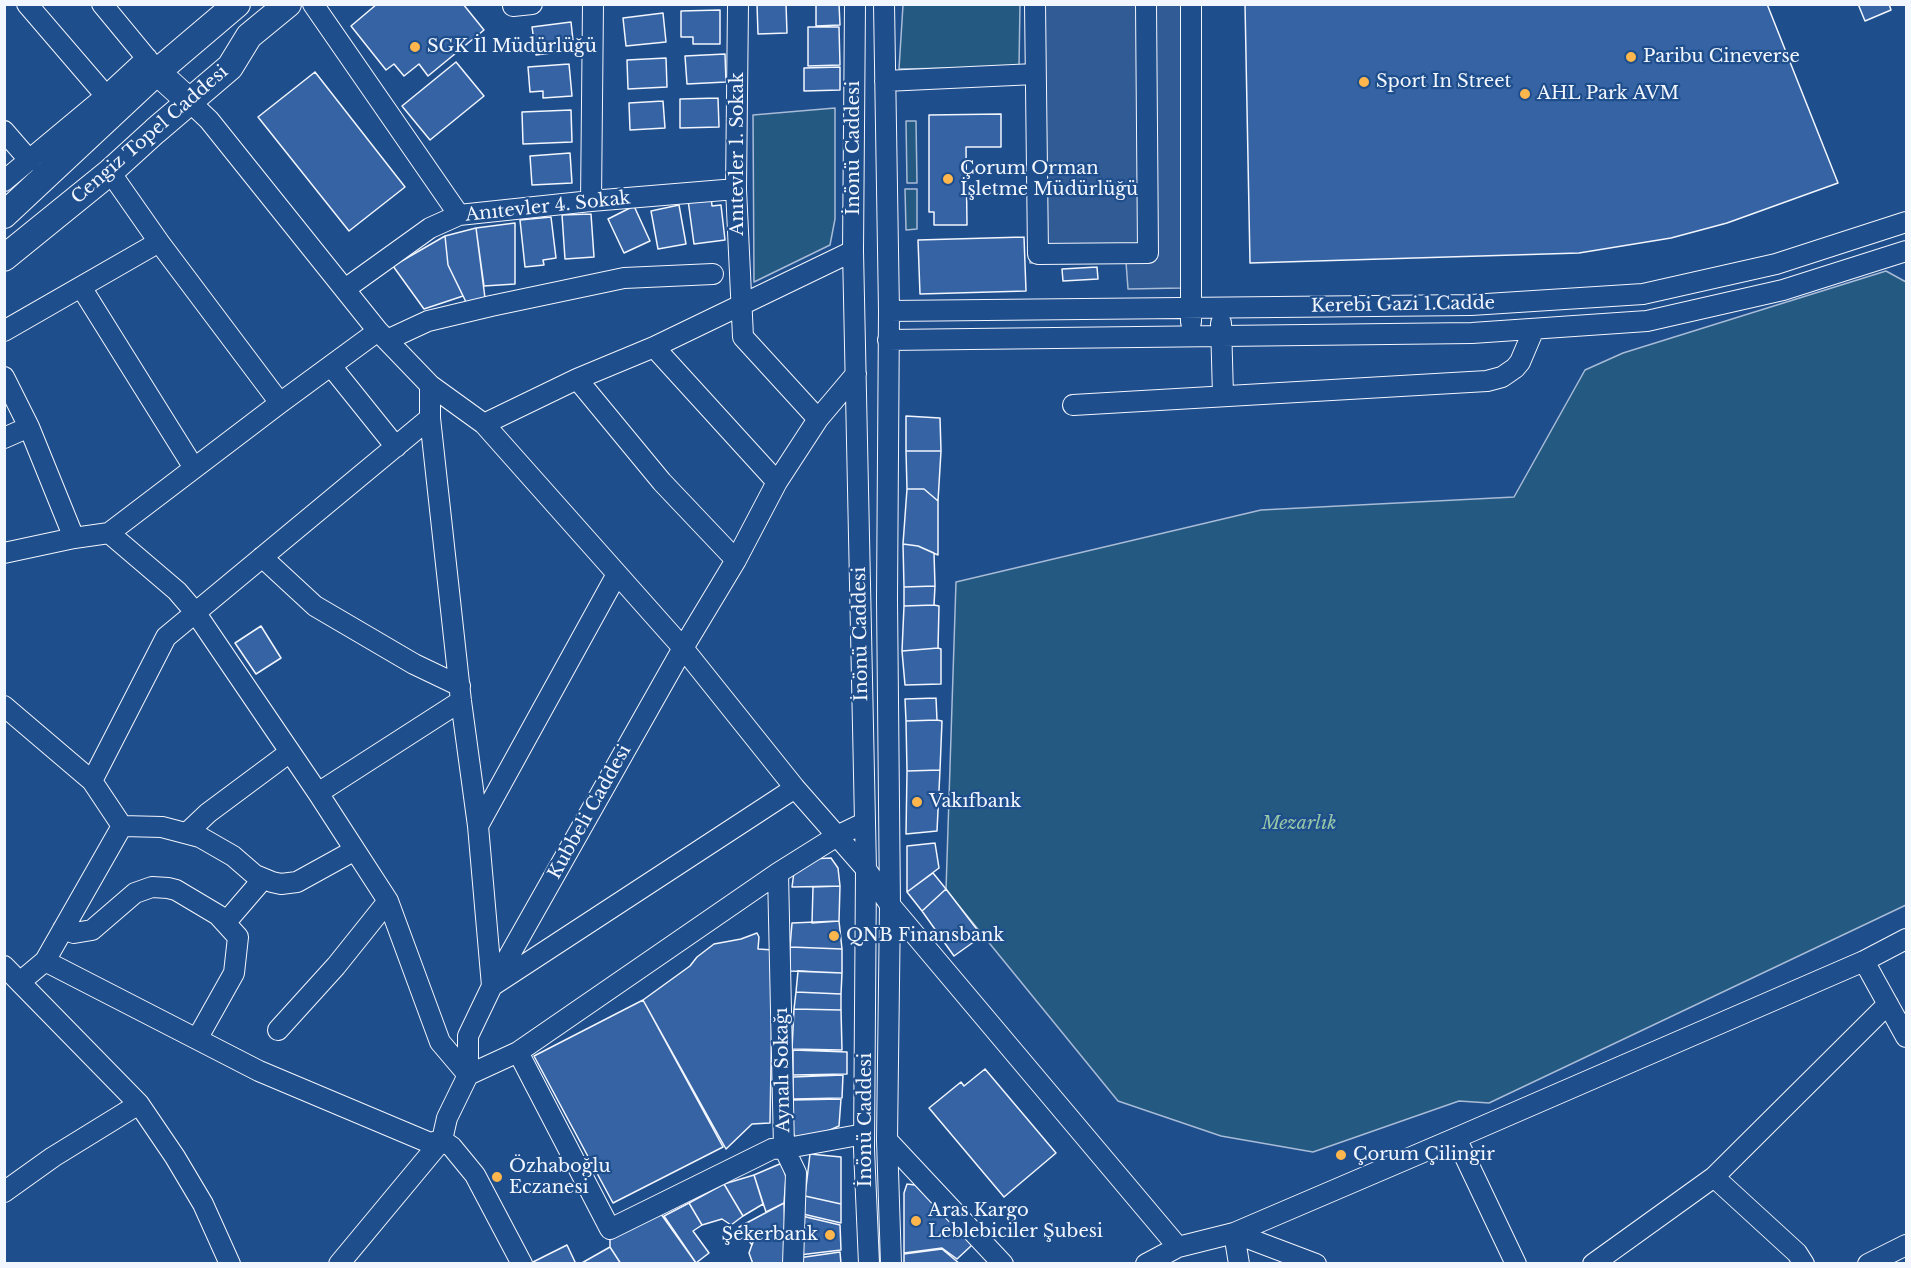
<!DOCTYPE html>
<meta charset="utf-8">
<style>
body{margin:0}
#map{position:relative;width:1911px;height:1268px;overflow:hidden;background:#1f4e8c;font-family:"Libre Baskerville",serif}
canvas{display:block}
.frame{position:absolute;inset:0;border:6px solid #f2f6ff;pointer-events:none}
</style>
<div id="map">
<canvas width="1911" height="1268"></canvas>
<div class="frame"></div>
</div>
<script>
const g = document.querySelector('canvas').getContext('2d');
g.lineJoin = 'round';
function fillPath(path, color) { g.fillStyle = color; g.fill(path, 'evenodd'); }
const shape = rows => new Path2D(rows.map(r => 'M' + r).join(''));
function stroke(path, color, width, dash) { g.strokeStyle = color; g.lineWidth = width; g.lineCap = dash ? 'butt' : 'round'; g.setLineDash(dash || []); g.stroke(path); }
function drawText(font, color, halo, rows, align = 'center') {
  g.font = font + ' "Libre Baskerville",serif'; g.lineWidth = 4.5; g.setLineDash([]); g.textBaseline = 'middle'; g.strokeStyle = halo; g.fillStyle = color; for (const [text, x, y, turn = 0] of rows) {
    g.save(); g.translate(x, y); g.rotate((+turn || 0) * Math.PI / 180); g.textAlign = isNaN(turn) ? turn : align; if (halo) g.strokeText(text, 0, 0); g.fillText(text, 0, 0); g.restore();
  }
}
const green = shape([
 [903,5,1020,5,1019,67,899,69,903,5],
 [835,108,835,219,830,245,754,282,753,115,835,108],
 [906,121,916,121,917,183,907,183,906,121],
 [905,189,917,189,917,229,906,230,905,189],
 [1886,271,1906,282,1906,905,1489,1103,1459,1101,1313,1152,1221,1136,1118,1101,946,890,956,582,1261,510,1514,497,1585,370,1623,353,1886,271]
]);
fillPath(green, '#245a82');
stroke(green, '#a8bbd7', 1.5);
const parking = shape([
 [1027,5,1182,5,1182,288,1128,289,1126,262,1030,263,1027,5]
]);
fillPath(parking, '#305b95');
stroke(parking, '#a8bbd7', 1.5);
const building = shape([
 [377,4,463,4,484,30,428,76,419,64,404,76,394,64,386,70,351,26,377,4],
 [757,4,786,4,787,33,758,34,757,4],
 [816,4,839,4,840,25,816,26,816,4],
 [1245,4,1767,4,1838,183,1727,223,1671,238,1579,253,1250,263,1245,4],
 [1858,4,1889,4,1891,10,1865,21,1858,4],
 [720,10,720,44,693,44,693,37,681,37,681,11,720,10],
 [663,13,666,42,626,46,623,18,663,13],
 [571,22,574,50,536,55,532,27,571,22],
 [808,27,839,27,840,65,808,66,808,27],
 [725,54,726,82,687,84,685,56,725,54],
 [666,58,667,87,628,89,627,60,666,58],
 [456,62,484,96,430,140,402,106,456,62],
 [569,64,572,96,543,98,543,91,530,92,528,67,569,64],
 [840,67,840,90,804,91,804,68,840,67],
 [315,72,405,187,349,231,258,117,315,72],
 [718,98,719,127,680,128,680,99,718,98],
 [663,101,665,128,630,130,629,103,663,101],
 [571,110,572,142,523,144,522,112,571,110],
 [1001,114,1001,147,966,147,967,225,934,225,934,212,929,212,929,115,1001,114],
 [570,153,572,183,532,185,530,156,570,153],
 [711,197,712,206,721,205,725,240,694,244,688,200,711,197],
 [679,205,686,244,658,249,651,211,679,205],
 [634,206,650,241,624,253,608,219,634,206],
 [591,214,594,257,565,259,562,215,591,214],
 [551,217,556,258,543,260,544,265,525,267,520,220,551,217],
 [515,223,515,284,484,286,476,228,515,223],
 [476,228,485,298,467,304,448,265,445,236,476,228],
 [445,236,448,265,463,296,424,309,393,266,445,236],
 [1024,237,1026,291,920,294,918,240,1024,237],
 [1097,267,1098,279,1063,281,1062,269,1097,267],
 [906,416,940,418,941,451,906,451,906,416],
 [906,451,941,451,938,501,924,489,907,489,906,451],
 [907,489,924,489,938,501,938,555,918,546,903,544,907,489],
 [903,544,918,546,934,553,935,586,904,587,903,544],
 [935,586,934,605,904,606,904,587,935,586],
 [934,605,939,606,938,648,902,651,904,606,934,605],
 [261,626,281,658,256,674,235,643,261,626],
 [938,648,941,649,941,684,905,685,902,651,938,648],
 [936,698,937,720,906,721,905,699,936,698],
 [937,720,942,721,940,770,907,771,906,721,937,720],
 [940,770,937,831,906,834,907,771,940,770],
 [935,843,939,868,907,892,907,846,935,843],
 [831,858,838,868,840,886,792,887,794,872,809,859,831,858],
 [933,873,946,889,922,911,907,892,933,873],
 [840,886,839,921,812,923,813,887,840,886],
 [946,889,982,936,954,956,922,911,946,889],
 [839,921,842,949,790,947,792,923,839,921],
 [757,933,759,937,758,949,773,950,770,1123,752,1124,726,1149,643,1000,690,966,697,957,714,944,741,939,757,933],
 [790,947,842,949,842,973,790,971,790,947],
 [798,971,842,973,841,994,796,992,798,971],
 [796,992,841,994,841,1010,794,1009,796,992],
 [643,1000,723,1147,613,1203,534,1056,643,1000],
 [794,1009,841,1010,842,1050,792,1049,794,1009],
 [793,1050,847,1052,847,1074,793,1075,793,1050],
 [985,1069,1056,1153,1004,1197,929,1108,961,1082,964,1086,985,1069],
 [843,1075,842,1098,793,1099,793,1077,843,1075],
 [841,1099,839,1126,798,1144,788,1121,792,1100,841,1099],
 [810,1154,841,1157,841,1204,805,1196,810,1154],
 [782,1163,786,1177,784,1203,766,1212,754,1175,782,1163],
 [754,1175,763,1204,743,1216,724,1184,754,1175],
 [724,1184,743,1216,731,1225,722,1219,702,1225,689,1203,724,1184],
 [907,1184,915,1185,972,1245,957,1259,942,1248,904,1253,904,1193,907,1184],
 [805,1196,841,1204,841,1223,803,1214,805,1196],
 [689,1203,702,1225,693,1231,709,1253,696,1263,664,1216,689,1203],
 [784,1203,785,1233,768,1233,754,1239,752,1245,739,1227,784,1203],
 [661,1214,696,1263,621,1264,610,1247,610,1239,661,1214],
 [802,1216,840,1225,841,1250,799,1255,802,1216],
 [768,1233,785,1233,785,1264,753,1264,749,1253,754,1239,768,1233],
 [567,1245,576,1264,531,1263,567,1245],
 [610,1247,621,1264,580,1264,610,1247],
 [942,1249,960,1264,904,1264,904,1254,942,1249],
 [840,1252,841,1264,798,1264,798,1258,840,1252]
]);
fillPath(building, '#3563a3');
stroke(building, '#f2f6ff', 1.5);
const minor = shape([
 [27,4,106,96],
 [102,4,154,67],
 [313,4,459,215],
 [738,4,736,189,743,337,818,419],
 [855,4,853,251,866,869,864,1149,869,1264],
 [884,4,889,311,887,599,890,905,887,1140,891,1264],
 [1035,4,1038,254,1148,253,1146,4],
 [513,6,532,4],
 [885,81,1035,74],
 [189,101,209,120,378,331,430,385,484,424,683,648,795,788,866,869,890,905,1178,1247],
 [4,131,30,161],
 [110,172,159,242,280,403],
 [4,181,106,96,147,58],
 [591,201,593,4],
 [81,287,194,468],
 [345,289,430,228,459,215,591,201,736,189],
 [889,311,1471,305,1643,294,1776,264,1906,222],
 [1191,322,1191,4],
 [1221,323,1223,396],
 [4,331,159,242],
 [387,340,428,321,491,306,624,278,713,274],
 [888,340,1472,333,1647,321,1783,290,1906,251],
 [654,347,777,482],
 [331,366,396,447],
 [4,377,29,427,74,538],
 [577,379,662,482,736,560],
 [430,385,430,418,461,701,478,826,492,986,795,788],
 [1073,405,1487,381,1502,377,1515,368,1520,362,1534,329],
 [484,424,577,379,654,347,853,251],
 [4,438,29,427],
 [109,533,177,591,195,612,318,793,388,901,440,1042,468,1075,518,1052,778,873,837,836,864,823],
 [4,553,74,538,109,533,280,403,378,331],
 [262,557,315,606,414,664,460,686],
 [4,706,92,781,122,826,45,961,20,982],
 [92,781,166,637,430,418],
 [318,793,461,701],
 [122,826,162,827,200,837,233,856,255,875,272,882,281,884,297,882,355,850],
 [478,826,617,574],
 [188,832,208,813,290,752],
 [778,873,784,1148,796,1173,793,1264],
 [226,922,263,879],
 [63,929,74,933,92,930,135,893,152,887,168,888,176,890,218,915,238,937,234,973,197,1039],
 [45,961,259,1071,430,1143,442,1140],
 [1864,961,1906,1037],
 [4,966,139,1104,175,1157,203,1204,230,1264],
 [278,1030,336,966,388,901],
 [518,1052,610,1229,772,1149,793,1147,864,1134],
 [1456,1138,1516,1264],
 [442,1140,452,1147,475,1175,522,1264],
 [887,1140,1003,1264],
 [1714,1177,1797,1253,1804,1264],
 [4,1192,53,1157,139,1104],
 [339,1264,442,1140,447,1118,468,1075,468,1036,492,986,683,648,736,560,777,482,818,419,856,374],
 [1146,1264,1178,1247,1234,1233,1456,1138,1864,961,1906,939],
 [1239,1264,1234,1233,1316,1264],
 [1593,1264,1714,1177,1888,1004],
 [1868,1264,1906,1245]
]);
const major = shape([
 [157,72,189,101],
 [4,215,157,72,237,4],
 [4,258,110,172,155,131,230,67,249,36,288,4]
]);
stroke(minor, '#f2f6ff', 22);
stroke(major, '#f2f6ff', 28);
stroke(minor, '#1f4e8c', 20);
stroke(major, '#1f4e8c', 26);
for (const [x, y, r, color] of [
 [415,47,6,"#ffb74d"],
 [1631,57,6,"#ffb74d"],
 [1364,82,6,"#ffb74d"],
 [1525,94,6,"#ffb74d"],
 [948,179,6,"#ffb74d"],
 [917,802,6,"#ffb74d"],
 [834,936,6,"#ffb74d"],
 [1341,1155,6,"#ffb74d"],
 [497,1177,6,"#ffb74d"],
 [916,1221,6,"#ffb74d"],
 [830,1235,6,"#ffb74d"]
]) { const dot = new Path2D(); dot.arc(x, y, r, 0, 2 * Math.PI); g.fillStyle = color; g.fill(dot); stroke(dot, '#1f4e8c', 2); }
drawText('18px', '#f2f6ff', '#1f4e8c', [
 ["SGK İl Müdürlüğü",427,47],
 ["Paribu Cineverse",1643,57],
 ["Sport In Street",1376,82],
 ["AHL Park AVM",1537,94],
 ["Çorum Orman",960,169],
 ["İşletme Müdürlüğü",960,190],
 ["Vakıfbank",929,802],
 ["QNB Finansbank",846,936],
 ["Çorum Çilingir",1353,1155],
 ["Özhaboğlu",509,1167],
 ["Eczanesi",509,1188],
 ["Aras Kargo",928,1211],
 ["Leblebiciler Şubesi",928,1232],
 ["Şekerbank",818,1235,"right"]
], 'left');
drawText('18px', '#f2f6ff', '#1f4e8c', [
 ["Cengiz Topel Caddesi",150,135,-41],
 ["İnönü Caddesi",854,148,-90],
 ["Anıtevler 1. Sokak",738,154,-90],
 ["Anıtevler 4. Sokak",548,207,-6],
 ["Kerebi Gazi 1.Cadde",1403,305,-1],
 ["İnönü Caddesi",861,634,-91],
 ["Kubbeli Caddesi",590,812,-61],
 ["Aynalı Sokağı",783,1070,-91],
 ["İnönü Caddesi",866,1120,-90]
]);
drawText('italic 18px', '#97c8a6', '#1f4e8c', [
 ["Mezarlık",1299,824]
]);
</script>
